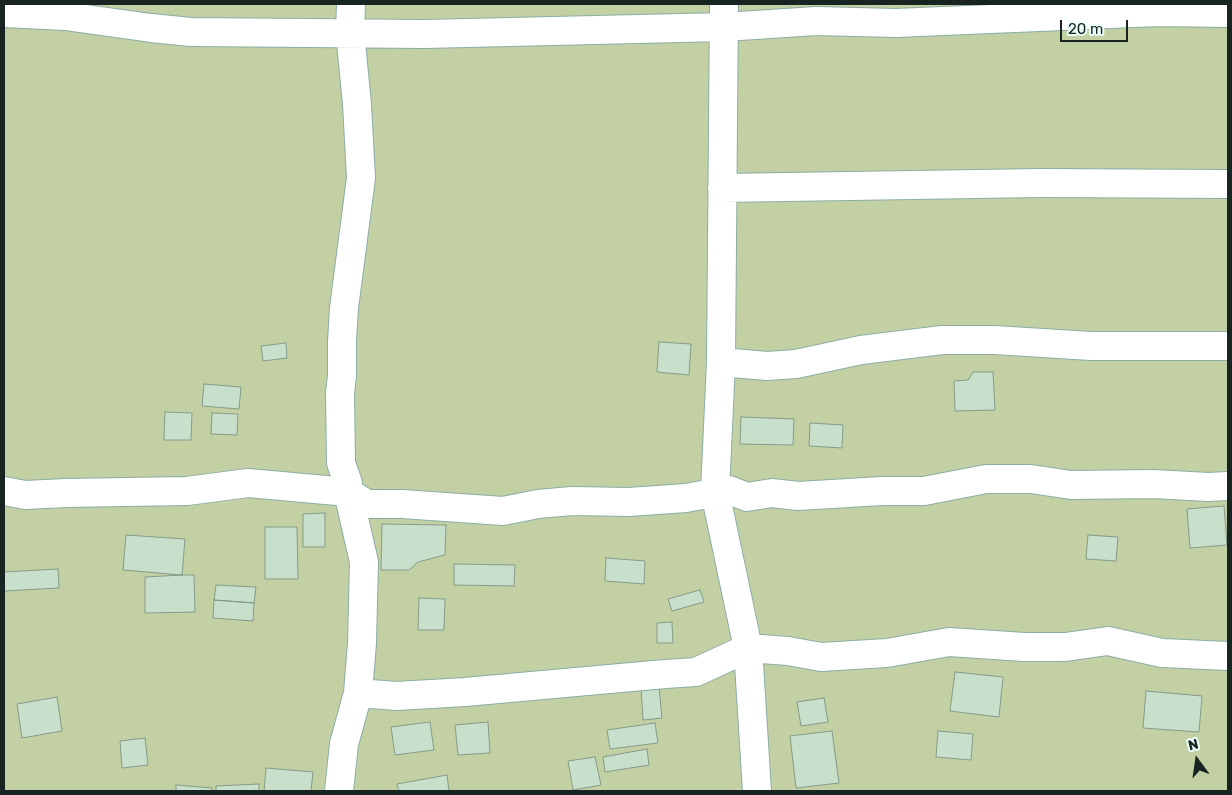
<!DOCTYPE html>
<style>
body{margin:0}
#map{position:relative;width:1232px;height:795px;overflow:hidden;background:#d2f5ed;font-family:Rubik,sans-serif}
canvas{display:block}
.frame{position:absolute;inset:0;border:5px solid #172421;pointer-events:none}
.north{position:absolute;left:1172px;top:735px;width:50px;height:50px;-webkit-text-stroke:4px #eafffa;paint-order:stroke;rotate:346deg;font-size:14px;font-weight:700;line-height:20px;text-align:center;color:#172421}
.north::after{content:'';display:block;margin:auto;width:18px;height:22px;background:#172421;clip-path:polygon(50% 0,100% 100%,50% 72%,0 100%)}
.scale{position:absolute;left:1060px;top:20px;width:68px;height:22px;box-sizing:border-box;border:2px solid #172421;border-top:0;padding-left:6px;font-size:15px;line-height:18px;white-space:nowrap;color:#172421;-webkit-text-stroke:4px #eafffa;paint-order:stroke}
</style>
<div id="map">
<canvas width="1232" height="795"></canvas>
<div class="frame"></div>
<div class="north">N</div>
<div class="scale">20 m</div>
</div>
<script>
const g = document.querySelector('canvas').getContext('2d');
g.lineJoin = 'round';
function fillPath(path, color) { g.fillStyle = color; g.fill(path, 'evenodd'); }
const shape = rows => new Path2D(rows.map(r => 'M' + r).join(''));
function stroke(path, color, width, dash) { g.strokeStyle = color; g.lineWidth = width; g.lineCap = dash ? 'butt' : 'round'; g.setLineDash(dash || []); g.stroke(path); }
fillPath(shape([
 [4,4,1228,4,1228,791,4,791]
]), '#c3d0a4');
const building = shape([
 [659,342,691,344,689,375,657,372,659,342],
 [286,343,287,358,263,361,261,346,286,343],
 [973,372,993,372,995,410,955,411,954,381,968,380,973,372],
 [204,384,241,387,239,409,202,406,204,384],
 [165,412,192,413,191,440,164,440,165,412],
 [212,413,238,414,237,435,211,434,212,413],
 [741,417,794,419,793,445,740,444,741,417],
 [810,423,843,425,842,448,809,446,810,423],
 [1224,506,1227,545,1190,548,1187,509,1224,506],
 [325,513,325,547,303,547,303,514,325,513],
 [382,524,446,525,445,555,418,562,409,570,381,570,382,524],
 [265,527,297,527,298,579,265,579,265,527],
 [126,535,185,539,182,575,123,570,126,535],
 [1088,535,1118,537,1116,561,1086,559,1088,535],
 [606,558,645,561,644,584,605,581,606,558],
 [454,564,515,565,514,586,454,585,454,564],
 [58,569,59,588,4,591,4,572,58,569],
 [182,575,194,575,195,612,145,613,145,577,182,575],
 [216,585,256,587,254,603,214,600,216,585],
 [700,590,704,602,672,611,668,599,700,590],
 [419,598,445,599,444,630,418,630,419,598],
 [214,600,254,603,253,621,213,618,214,600],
 [672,622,673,643,657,643,657,623,672,622],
 [955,672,1003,677,999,717,950,711,955,672],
 [659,687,662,718,643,720,641,688,659,687],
 [1146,691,1202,696,1199,732,1143,728,1146,691],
 [57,697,62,731,22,738,17,704,57,697],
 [824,698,828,722,801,726,797,702,824,698],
 [430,722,434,750,395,755,391,727,430,722],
 [488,722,490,753,458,755,455,725,488,722],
 [655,723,658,743,610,749,607,730,655,723],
 [832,731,839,783,796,788,790,736,832,731],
 [938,731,973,734,971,760,936,757,938,731],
 [145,738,148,765,122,768,120,741,145,738],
 [647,749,649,765,605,772,603,757,647,749],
 [595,757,601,785,573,790,568,761,595,757],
 [266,768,313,772,311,791,264,791,266,768],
 [447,775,449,791,399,791,397,784,447,775],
 [259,784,259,791,216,791,216,786,259,784],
 [176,785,212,788,212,791,176,791,176,785]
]);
fillPath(building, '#c7dfcb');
stroke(building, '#859c89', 1);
const minor = shape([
 [724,4,721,362,715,492,748,648,757,791],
 [4,13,65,16,151,28,191,32,425,34,724,27,816,21,896,23,1158,12,1228,13],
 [722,188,1040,183,1228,184],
 [721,362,767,366,796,364,861,350,942,340,994,340,1091,346,1228,346],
 [4,491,25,495,66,493,187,491,248,483,348,492,367,504,402,504,503,511,538,504,572,501,629,502,686,498,729,490,747,497,772,493,798,496,882,491,924,491,986,479,1031,479,1071,485,1153,484,1208,487,1228,486],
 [358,693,397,696,465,692,665,674,696,672,748,648,788,651,821,657,887,653,949,642,1024,647,1065,647,1108,641,1162,653,1228,656],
 [339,791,344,744,358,693,362,643,364,562,348,492,348,483,341,463,340,393,342,376,342,342,344,308,361,178,357,104,350,33,351,4]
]);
stroke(minor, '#8cada6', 30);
stroke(minor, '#fff', 28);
</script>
